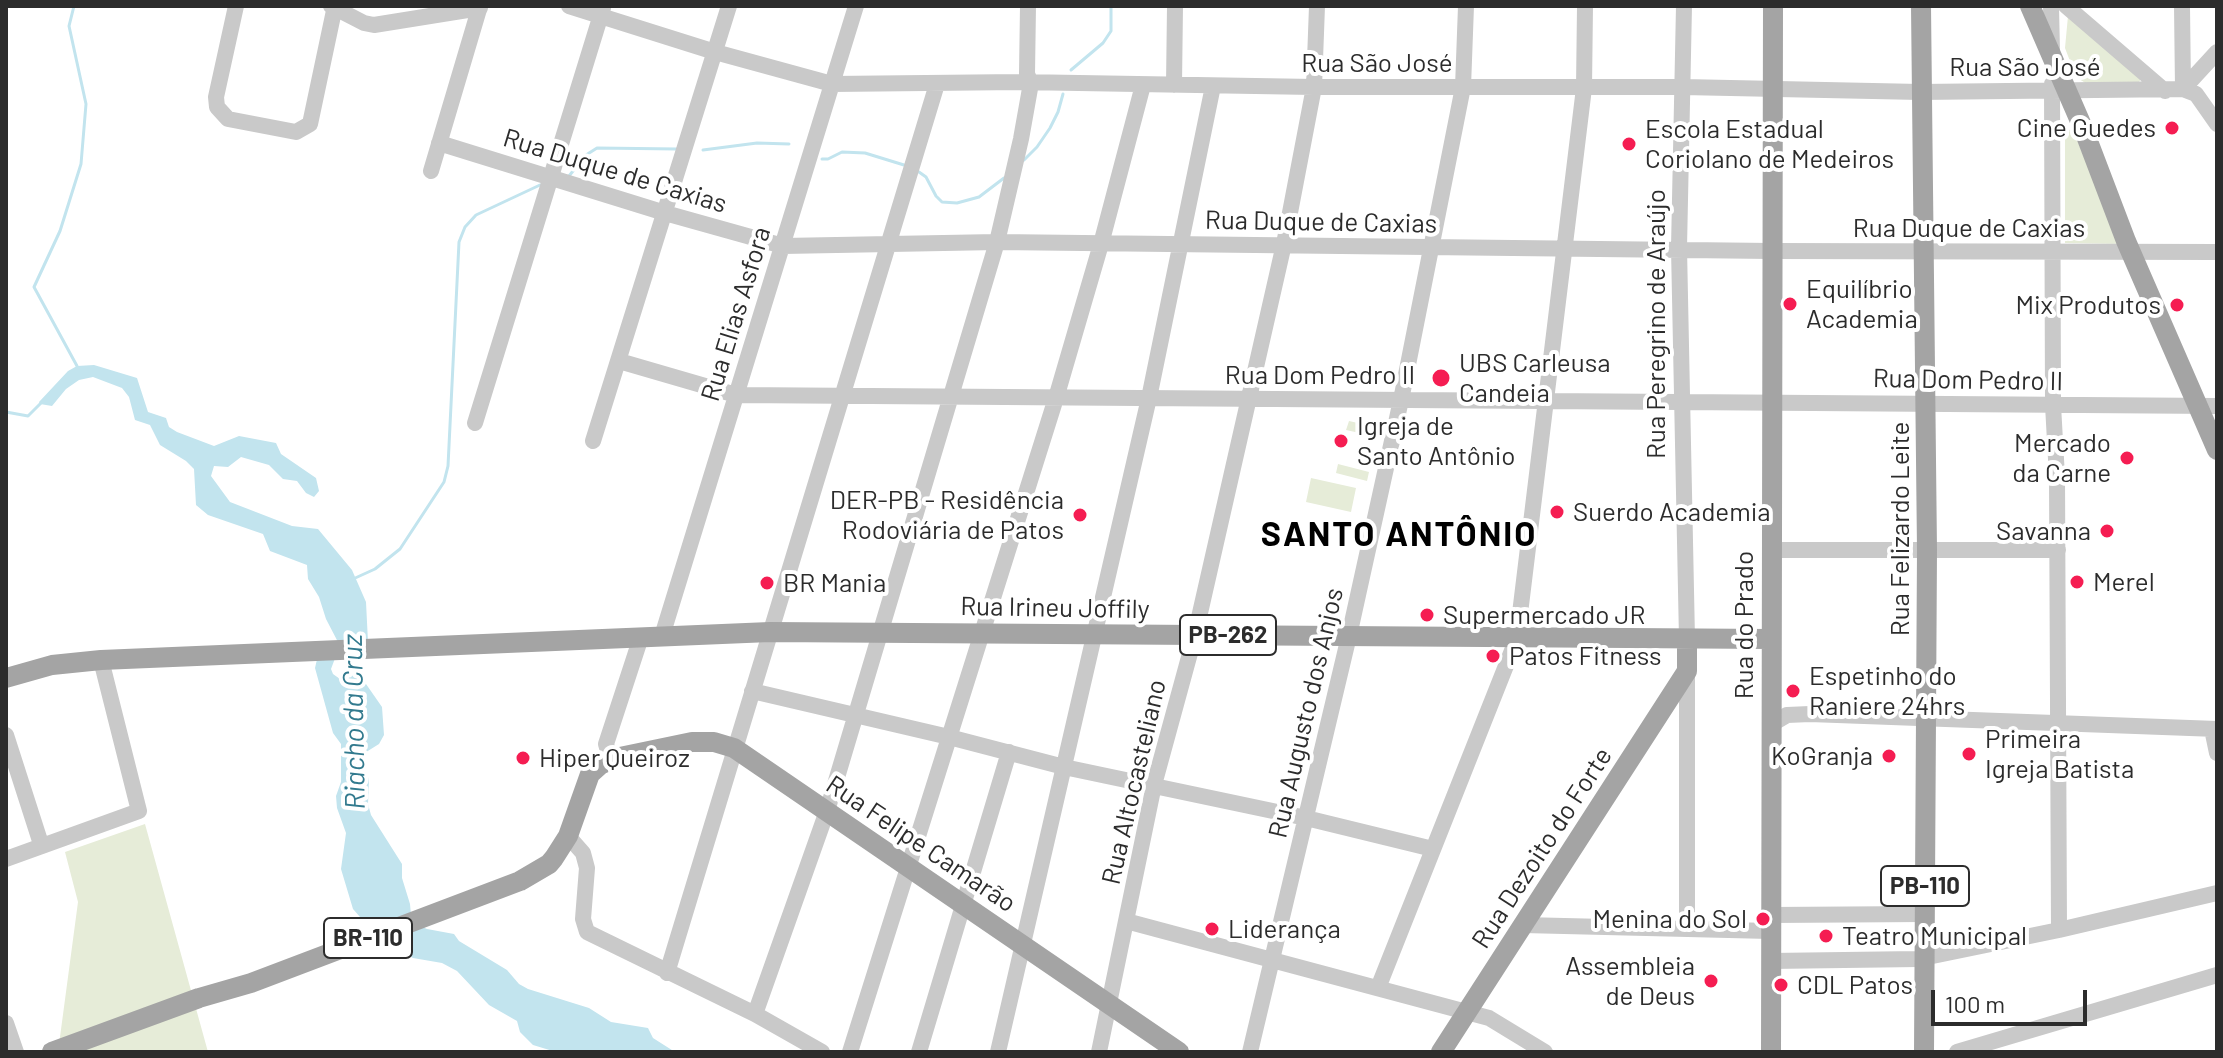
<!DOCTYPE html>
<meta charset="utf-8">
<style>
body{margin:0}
#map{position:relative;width:2223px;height:1058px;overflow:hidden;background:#fff;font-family:Barlow,sans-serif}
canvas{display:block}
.frame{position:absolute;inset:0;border:8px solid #2c2c2c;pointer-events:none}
.scale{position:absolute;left:1931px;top:990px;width:156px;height:36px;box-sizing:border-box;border:4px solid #2c2c2c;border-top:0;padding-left:10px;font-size:24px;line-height:28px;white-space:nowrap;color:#2c2c2c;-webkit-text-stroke:6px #fff;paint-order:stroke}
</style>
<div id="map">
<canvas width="2223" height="1058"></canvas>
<div class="frame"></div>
<div class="scale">100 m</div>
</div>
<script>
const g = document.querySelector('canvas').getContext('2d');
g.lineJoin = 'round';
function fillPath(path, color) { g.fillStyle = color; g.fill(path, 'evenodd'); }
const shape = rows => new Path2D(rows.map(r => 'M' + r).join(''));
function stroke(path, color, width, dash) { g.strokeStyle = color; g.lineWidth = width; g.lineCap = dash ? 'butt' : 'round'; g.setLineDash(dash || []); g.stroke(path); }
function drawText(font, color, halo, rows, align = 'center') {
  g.font = font + ' Barlow,sans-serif'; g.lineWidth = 8; g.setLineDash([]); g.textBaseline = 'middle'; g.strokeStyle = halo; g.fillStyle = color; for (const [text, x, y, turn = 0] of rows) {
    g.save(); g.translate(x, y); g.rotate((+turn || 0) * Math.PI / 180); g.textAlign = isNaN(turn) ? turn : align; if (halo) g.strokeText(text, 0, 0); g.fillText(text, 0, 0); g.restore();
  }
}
fillPath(shape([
 [2068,16,2141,79,2139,82,2087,84,2076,77,2065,48],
 [2072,128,2120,244,2065,243,2065,133],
 [1349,421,1380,428,1378,437,1346,430],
 [1338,464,1369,472,1367,481,1336,473],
 [1311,478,1356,488,1351,512,1306,502],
 [145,824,208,1052,58,1052,78,902,65,852]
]), '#e6ecd8');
fillPath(shape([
 [94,365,137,378,148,412,166,418,169,427,177,432,214,446,239,436,276,443,281,454,316,478,319,491,314,497,306,493,297,481,283,479,269,465,241,457,228,467,214,466,211,476,230,502,292,526,318,529,352,570,366,602,368,642,339,644,326,619,319,597,308,579,307,565,270,551,263,534,208,515,196,505,194,469,186,461,160,445,150,425,135,420,129,397,122,388,93,377,79,380,66,389,52,406,40,404,39,402,68,371,77,366],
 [337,653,331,669,333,674,340,679,348,679,353,668,358,665,366,684,382,707,384,735,379,744,363,754,362,760,369,780,368,804,371,815,402,864,402,878,410,904,411,915,418,925,427,929,454,934,459,941,507,970,519,984,528,989,589,1008,611,1022,648,1028,653,1038,675,1052,556,1052,533,1045,520,1032,517,1021,489,1005,457,971,442,963,413,958,404,953,400,919,389,917,372,921,360,917,353,909,341,869,346,833,337,808,336,796,341,782,341,744,333,733,315,668,318,655]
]), '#c2e4ee');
stroke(shape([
 [74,6,69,26,86,104,81,164,60,231,34,287,77,366],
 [1071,70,1103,43,1111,31,1111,6],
 [703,150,757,143,789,144],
 [822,159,828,159,842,152,865,153,904,165],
 [1024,160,1037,147,1050,128,1058,112,1063,94],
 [919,172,926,177,936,196,942,202,957,203,979,197,1004,178],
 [569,176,586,155,597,148,677,149],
 [6,412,28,416,41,403],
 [353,579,375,569,400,549,444,482,448,466,459,242,465,227,476,215,540,185]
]), '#c2e4ee', 3);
stroke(shape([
 [236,6,216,97,217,107,228,119,296,132,310,124,335,6],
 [331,6,364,23,374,25,480,8],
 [569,6,715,52,832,84,1020,82,1314,87,1683,87,1920,92,2183,89,2196,94,2217,124],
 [1684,6,1679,248,1687,639],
 [2051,6,2052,52],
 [2066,6,2165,91],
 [2182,6,2183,89],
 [2052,84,2053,405,2057,477,2059,930],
 [1174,85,1175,6],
 [2183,89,2217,52],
 [439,143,665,213,783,246,997,242,1771,251,2217,252],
 [431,171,480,6],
 [619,361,736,395,2217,406],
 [475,423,603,8],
 [593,441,729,6],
 [1770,550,2058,550],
 [662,636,856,6],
 [1687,671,1687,929],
 [752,691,949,737,1064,767,1306,818,1433,849],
 [1770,725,1787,715,1810,714,2217,729],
 [2212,729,2217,753],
 [6,735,41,844],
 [615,758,608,751,606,744,641,637],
 [568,836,583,853,587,868,583,919,587,932,755,1014,822,1052],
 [6,859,139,811,101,660],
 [1770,915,1925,914],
 [1126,921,1489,1018,1545,1052],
 [1523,925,1770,931],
 [1770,961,1918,959,2059,930,2217,893],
 [667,973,937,84],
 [1378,988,1517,638,1584,88,1585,6],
 [755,1014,827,811,997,242,1021,139,1031,83,1027,74,1028,6],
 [6,1023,16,1052],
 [850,1052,1056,398,1101,244,1143,85],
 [919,1052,1009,752],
 [998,1052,1149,398,1213,86],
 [1099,1052,1154,785,1195,635,1284,244,1314,87,1317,6],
 [1250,1052,1349,636,1401,400,1463,87,1466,6],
 [1957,1052,2217,975]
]), '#c9c9c9', 16);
stroke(shape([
 [1921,6,1927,550,1924,1052],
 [2030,6,2083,128,2126,241,2217,450],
 [6,678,52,665,101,660,770,632,1770,639],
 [52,1052,199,998,251,983,520,881,549,864,554,858,568,836,590,774,600,765,615,758,692,742,714,742,734,748,1179,1052],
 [1441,1052,1687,671,1687,639],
 [1771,1052,1773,6]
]), '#a4a4a4', 20);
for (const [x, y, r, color] of [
 [2172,128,8,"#f51d52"],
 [1629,144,8,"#f51d52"],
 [1790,304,8,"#f51d52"],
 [2177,305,8,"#f51d52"],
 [1441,378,10,"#f51d52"],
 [1341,441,8,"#f51d52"],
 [2127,458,8,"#f51d52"],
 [1557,512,8,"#f51d52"],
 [1080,515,8,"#f51d52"],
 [2107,531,8,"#f51d52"],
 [2077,582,8,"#f51d52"],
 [767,583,8,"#f51d52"],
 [1427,615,8,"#f51d52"],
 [1493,656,8,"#f51d52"],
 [1793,691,8,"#f51d52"],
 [1969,754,8,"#f51d52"],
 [1889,756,8,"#f51d52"],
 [523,758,8,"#f51d52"],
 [1763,919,8,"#f51d52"],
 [1212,929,8,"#f51d52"],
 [1826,936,8,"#f51d52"],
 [1711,981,8,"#f51d52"],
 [1781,985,8,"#f51d52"]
]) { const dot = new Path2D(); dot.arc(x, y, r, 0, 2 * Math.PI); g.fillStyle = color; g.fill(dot); stroke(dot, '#fff', 3); }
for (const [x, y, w] of [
 [1228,635,96],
 [1925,886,88],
 [368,938,88]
]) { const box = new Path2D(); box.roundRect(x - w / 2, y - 20, w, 40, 6); g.fillStyle = '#fff'; g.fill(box); stroke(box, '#2c2c2c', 2); }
drawText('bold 24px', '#2c2c2c', null, [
 ["PB-262",1228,635],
 ["PB-110",1925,886],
 ["BR-110",368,938]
]);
drawText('26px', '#2c2c2c', '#fff', [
 ["Rua São José",1377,63],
 ["Rua São José",2025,67],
 ["Rua Duque de Caxias",615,171,17],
 ["Rua Duque de Caxias",1321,222,1],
 ["Rua Duque de Caxias",1969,228],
 ["Rua Elias Asfora",736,314,-73],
 ["Rua Peregrino de Araújo",1656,324,-90],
 ["Rua Dom Pedro II",1320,375],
 ["Rua Dom Pedro II",1968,380,1],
 ["Rua Felizardo Leite",1900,529,-90],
 ["Rua Irineu Joffily",1055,608,1],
 ["Rua do Prado",1744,625,-90],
 ["Rua Augusto dos Anjos",1306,713,-77],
 ["Rua Altocasteliano",1134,782,-77],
 ["Rua Felipe Camarão",921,844,34],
 ["Rua Dezoito do Forte",1542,848,-57]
]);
drawText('26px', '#2c2c2c', '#fff', [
 ["Cine Guedes",2156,128,"right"],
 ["Escola Estadual",1645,129],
 ["Coriolano de Medeiros",1645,159],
 ["Equilíbrio",1806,289],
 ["Academia",1806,319],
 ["Mix Produtos",2161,305,"right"],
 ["UBS Carleusa",1459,363],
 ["Candeia",1459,393],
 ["Igreja de",1357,426],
 ["Santo Antônio",1357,456],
 ["Mercado",2111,443,"right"],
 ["da Carne",2111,473,"right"],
 ["DER-PB - Residência",1064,500,"right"],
 ["Rodoviária de Patos",1064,530,"right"],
 ["Suerdo Academia",1573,512],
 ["Savanna",2091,531,"right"],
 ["Merel",2093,582],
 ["BR Mania",783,583],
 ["Supermercado JR",1443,615],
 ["Patos Fitness",1509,656],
 ["Espetinho do",1809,676],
 ["Raniere 24hrs",1809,706],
 ["Primeira",1985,739],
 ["Igreja Batista",1985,769],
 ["KoGranja",1873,756,"right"],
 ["Hiper Queiroz",539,758],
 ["Menina do Sol",1747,919,"right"],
 ["Liderança",1228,929],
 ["Teatro Municipal",1842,936],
 ["Assembleia",1695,966,"right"],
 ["de Deus",1695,996,"right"],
 ["CDL Patos",1797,985]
], 'left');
drawText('italic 28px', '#327a8e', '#fff', [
 ["Riacho da Cruz",354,722,-91]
]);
g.letterSpacing = '2px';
drawText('bold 34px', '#000', '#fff', [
 ["SANTO ANTÔNIO",1399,535]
]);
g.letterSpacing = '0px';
</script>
